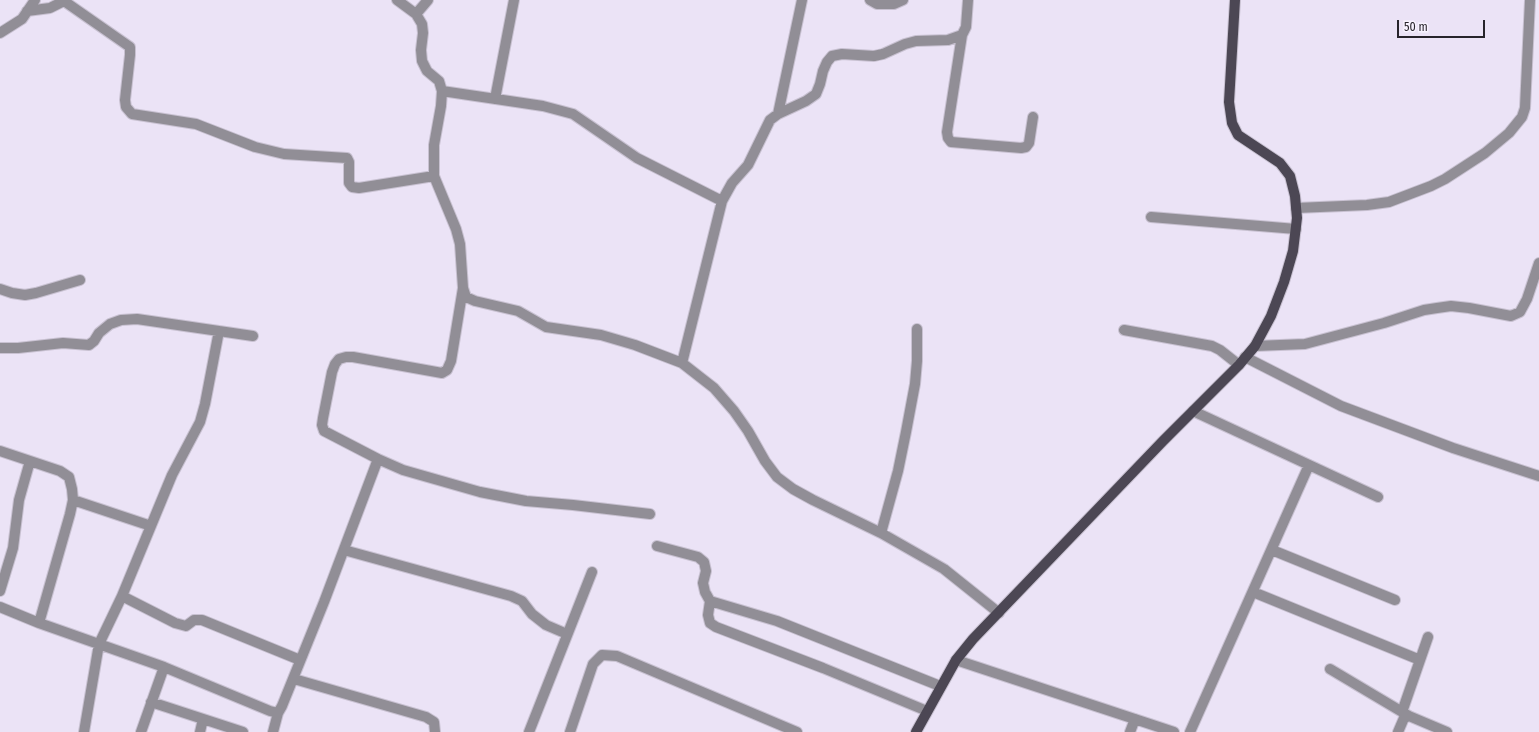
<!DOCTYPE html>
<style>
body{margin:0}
#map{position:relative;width:1539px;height:732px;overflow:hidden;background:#ebe3f6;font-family:"Fira Sans Condensed",sans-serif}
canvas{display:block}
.scale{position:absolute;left:1397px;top:20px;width:88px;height:18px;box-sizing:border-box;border:2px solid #27242b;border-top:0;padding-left:5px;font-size:12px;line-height:14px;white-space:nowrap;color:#27242b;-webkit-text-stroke:3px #f7f2fe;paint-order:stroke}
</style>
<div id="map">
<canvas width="1539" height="732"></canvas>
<div class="scale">50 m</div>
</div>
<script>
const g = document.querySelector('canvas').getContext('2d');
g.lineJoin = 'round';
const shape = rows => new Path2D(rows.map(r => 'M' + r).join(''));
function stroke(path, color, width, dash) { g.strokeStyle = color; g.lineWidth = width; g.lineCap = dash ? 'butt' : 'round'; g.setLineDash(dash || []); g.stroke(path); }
const minor = shape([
 [397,0,416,14,422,24,423,33,421,50,422,61,427,71,439,81,442,91,441,106,434,145,434,176,456,229,460,244,463,288,466,297,475,301,518,311,546,327,601,335,635,345,682,363,714,388,734,411,748,431,765,461,777,477,793,489,813,500,881,533,944,569,999,613],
 [870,0,877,4,894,4,903,0],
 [64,1,130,47,130,55,125,100,126,107,132,114,196,124,255,147,284,154,347,158,349,162,349,183,352,187,359,188,434,176],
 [27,11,50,8,66,0],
 [416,14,428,0],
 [0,33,22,19,35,0],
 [962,35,947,132,948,138,951,142,1021,148,1026,147,1029,143,1033,117],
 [442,91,543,106,573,114,637,158,722,201],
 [495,99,514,0],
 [778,114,802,0],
 [1296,208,1367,205,1389,202,1431,186,1445,179,1485,153,1509,133,1522,117,1525,108,1530,0],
 [1151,217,1296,229],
 [463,288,451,361,447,370,442,373,353,357,346,357,339,359,335,364,332,372,323,418,322,425,324,431,378,459,403,470,480,492,526,501,573,505,650,514],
 [0,289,12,293,25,295,36,293,80,280],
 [1124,330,1212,346,1220,350,1239,365],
 [1255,346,1305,344,1384,323,1424,310,1437,308,1451,306,1469,308,1511,316,1520,312,1527,299,1539,263],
 [0,348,18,348,63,343,89,345,94,341,99,333,110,324,121,320,137,319,253,336],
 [1245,357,1341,406,1453,448,1539,476],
 [682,363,722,201,732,183,748,165,770,120,778,114,806,101,816,94,820,84,823,71,827,62,832,56,842,54,874,56,883,54,905,44,916,41,948,40,962,35,966,27,968,0],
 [1193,411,1378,497],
 [0,451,60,471,69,477,72,489,73,500,70,514,39,623],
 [73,500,151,526],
 [881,533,898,471,906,432,915,384,917,361,917,329],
 [657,546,698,557,704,562,706,571,703,583,705,592,710,601,708,615,710,623,716,627,823,668,927,711],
 [344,550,511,596,522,601,532,614,546,625,567,634],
 [1272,550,1395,600],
 [0,591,13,548,19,500,30,461],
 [1253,592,1420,660],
 [122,596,175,623,186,626,194,620,202,620,300,660],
 [710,601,777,621,940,686],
 [0,607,39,623,164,667,270,711,278,713,282,706,324,602,378,459],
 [956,660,1174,732],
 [1330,669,1409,716],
 [294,679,426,717,434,722,435,732],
 [151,702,243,732],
 [1402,712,1428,637],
 [84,732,99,644,122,596,172,475,200,422,205,404,219,331],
 [141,732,164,667],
 [200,732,203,719],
 [273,732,278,713],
 [529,732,592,572],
 [570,732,593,664,602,655,617,656,797,732],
 [1130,732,1135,719],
 [1190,732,1309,465],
 [1398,732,1404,718,1409,716,1447,732]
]);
const major = shape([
 [916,732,956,660,973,639,1163,441,1239,365,1255,346,1271,316,1284,282,1293,251,1297,218,1295,196,1290,176,1280,163,1238,135,1232,123,1229,102,1235,0]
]);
stroke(minor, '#c8c1d1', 12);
stroke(major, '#c8c1d1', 12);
stroke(minor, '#918e96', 10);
stroke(major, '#4c4754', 10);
</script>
